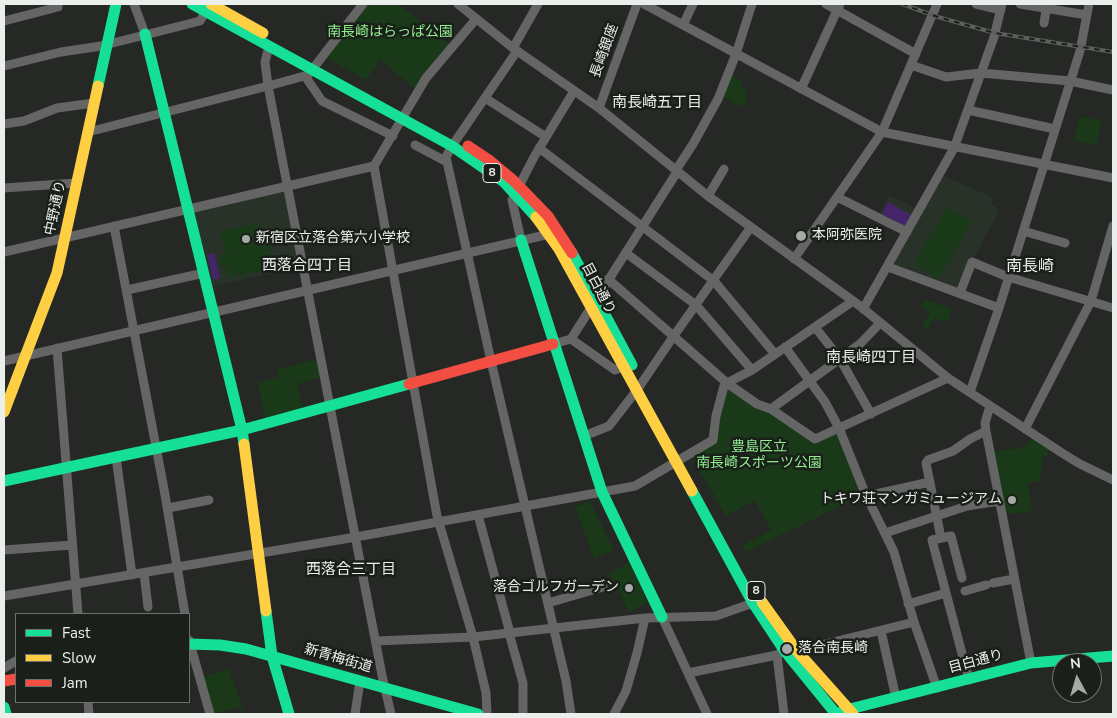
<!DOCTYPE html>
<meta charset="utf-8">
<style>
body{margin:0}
#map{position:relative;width:1117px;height:718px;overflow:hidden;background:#252824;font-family:"Nunito Sans",sans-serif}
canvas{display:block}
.frame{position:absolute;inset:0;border:5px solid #ebefeb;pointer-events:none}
.legend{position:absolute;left:15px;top:613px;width:175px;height:90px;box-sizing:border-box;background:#1a1f1a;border:1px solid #6e726e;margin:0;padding:6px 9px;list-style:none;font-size:15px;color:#ebefeb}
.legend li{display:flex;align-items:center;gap:10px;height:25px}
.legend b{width:25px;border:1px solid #6e726e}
.north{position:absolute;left:1052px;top:653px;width:50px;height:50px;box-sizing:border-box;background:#1a1f1a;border:1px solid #6e726e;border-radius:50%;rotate:354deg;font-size:14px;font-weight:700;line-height:20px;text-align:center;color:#ebefeb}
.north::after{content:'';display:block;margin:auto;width:18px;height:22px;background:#a6a9a5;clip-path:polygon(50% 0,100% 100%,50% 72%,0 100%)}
</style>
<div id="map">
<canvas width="1117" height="718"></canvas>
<div class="frame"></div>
<ul class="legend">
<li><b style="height:6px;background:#16e098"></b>Fast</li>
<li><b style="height:6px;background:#ffcf43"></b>Slow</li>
<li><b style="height:6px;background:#f24e42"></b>Jam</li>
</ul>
<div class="north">N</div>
</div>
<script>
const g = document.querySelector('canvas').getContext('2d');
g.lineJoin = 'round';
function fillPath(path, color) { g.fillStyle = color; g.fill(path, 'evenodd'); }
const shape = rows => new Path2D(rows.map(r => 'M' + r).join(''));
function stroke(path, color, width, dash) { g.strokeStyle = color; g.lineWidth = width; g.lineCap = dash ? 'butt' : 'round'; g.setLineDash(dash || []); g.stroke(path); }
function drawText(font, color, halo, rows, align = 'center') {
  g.font = font + ' "Nunito Sans","Noto Sans JP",sans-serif'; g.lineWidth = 5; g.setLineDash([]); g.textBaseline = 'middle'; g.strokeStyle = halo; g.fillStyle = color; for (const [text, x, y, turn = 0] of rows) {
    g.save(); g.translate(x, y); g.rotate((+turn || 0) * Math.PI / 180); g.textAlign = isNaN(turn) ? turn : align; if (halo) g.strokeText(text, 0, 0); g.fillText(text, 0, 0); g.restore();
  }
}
fillPath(shape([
 [942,175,994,198,991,204,1000,210,973,259,970,258,958,290,892,265],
 [282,191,284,193,299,267,210,287,193,211],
 [889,196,915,208,916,211,906,229,879,215]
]), '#283228');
fillPath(shape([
 [366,4,399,4,450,45,417,90,380,60,366,80,326,58],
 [730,75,743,82,741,88,748,91,745,96,748,98,743,107,722,97],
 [1080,116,1102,121,1096,146,1074,140],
 [947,207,972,221,939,279,914,264],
 [258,223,260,233,287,226,289,236,268,241,274,268,228,278,226,267,222,268,220,254,225,252,220,231],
 [925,299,952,309,948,322,934,318,928,329,922,326,930,313,921,306],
 [318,359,322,377,297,384,303,408,265,418,258,383,278,377,277,369],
 [726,387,774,412,814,441,835,433,839,434,864,495,746,552,742,546,771,530,755,501,726,516,691,456,715,441],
 [1031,438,1048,449,1048,457,1043,456,1040,481,1028,483,1032,511,1003,515,993,452,1025,447],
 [590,501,614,550,594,559,575,507],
 [629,563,648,603,629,612,609,573],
 [229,669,245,714,243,714,240,707,213,714,203,677]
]), '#193919');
fillPath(shape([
 [888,202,911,215,905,226,882,214],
 [214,253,220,278,213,280,207,254]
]), '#44256a');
stroke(shape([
 [134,4,145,34],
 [458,4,513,48,599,108,708,196,860,306,948,378,1062,453,1080,464,1113,480],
 [644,4,882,132,1113,178],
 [826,4,916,54],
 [976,4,1001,10],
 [1020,4,1087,15],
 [4,21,58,7,58,4],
 [1044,23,1047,4],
 [683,25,693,4],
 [269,46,265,62,268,86,383,680,391,714],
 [513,48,538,4],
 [517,51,452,146,446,157,491,361,566,681,571,714],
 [911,65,946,77,981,73,1070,81,1113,90],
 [4,66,61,52,101,46,200,21,206,11],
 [305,76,322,101,393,136],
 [801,89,840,4],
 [485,98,546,137],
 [599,108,637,4],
 [968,110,1055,129],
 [4,124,24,121,57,108,94,103],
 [88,132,268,86,308,75,363,4],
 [415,145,447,162],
 [539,148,714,281,775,354],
 [374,166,437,516,473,637,486,693,487,714],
 [676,170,693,144,718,99,736,54,752,4],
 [4,188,76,183],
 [708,196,724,169],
 [837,197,907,232],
 [114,226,164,489,185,614],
 [1023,231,1065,243],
 [521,240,512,200,534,157,574,91],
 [4,252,374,166,426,78,476,19],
 [626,253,696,305,752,370],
 [794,259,882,132,937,4],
 [888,267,999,308],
 [608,279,727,383,757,404,771,409,815,439,948,378],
 [127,290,204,273],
 [960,293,972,262,1008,277,1113,308],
 [863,309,954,148,994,37,1002,4],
 [815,327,840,359,871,414],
 [571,339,615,370,624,367],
 [553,344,571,339,677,172],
 [785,347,825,402,839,428,865,493,894,552,914,622,937,688],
 [57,348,78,614],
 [4,361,554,233],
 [970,392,999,308,1080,51,1089,4],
 [990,406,985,423,986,431,1031,663],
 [771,409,860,344,880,323],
 [1025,429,1091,301,1113,226],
 [584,436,609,426,637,390,673,337,751,227],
 [116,457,132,575],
 [867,496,930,482],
 [168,508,209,500],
 [478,515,510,633],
 [885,533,967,506,999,501],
 [941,538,926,463,928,460,953,451,970,439,986,431],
 [4,550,72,545],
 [144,573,148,607],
 [962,578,951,536,932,540,969,680],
 [993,583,1014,579],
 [965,591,986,585],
 [4,596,356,537,635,486,713,440,716,416,724,386,727,383,752,370,853,301],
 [548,603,603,587],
 [908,604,946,593],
 [662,617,707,714],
 [881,631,896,698],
 [509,633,523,683,523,714],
 [189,640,210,714],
 [376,641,473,637,645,618,716,616,753,603],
 [797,651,914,622],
 [777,655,784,714],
 [4,668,16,661],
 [688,673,777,655,784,650],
 [88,702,89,714],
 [355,714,360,681],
 [614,714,626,691,637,653,645,618]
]), '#656565', 9);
stroke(shape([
 [192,4,452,146,504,182,536,217],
 [145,34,242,430,244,444],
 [98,86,116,4],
 [521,240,602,492,662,617],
 [572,253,632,365],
 [4,481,242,430,409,384],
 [692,491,753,603,784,650,836,714],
 [266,611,272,656,289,714],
 [189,644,220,645,246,649,478,714],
 [4,707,6,714],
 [842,711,1031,663,1113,656]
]), '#16e098', 11);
stroke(shape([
 [211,4,263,33],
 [536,217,559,249,692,491],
 [4,412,57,273,98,86],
 [244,444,266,611],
 [762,602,797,651,853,714]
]), '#ffcf43', 11);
stroke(shape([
 [468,146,489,160,514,181,548,216,572,253],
 [409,384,553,344],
 [4,681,16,679]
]), '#f24e42', 11);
const rail = shape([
 [902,4,938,17,995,33,1113,52]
]);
stroke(rail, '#5d5f5d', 4);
stroke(rail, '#1a1f1a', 2, [5.5]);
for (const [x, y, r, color] of [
 [801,236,6,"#a6a9a5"],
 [246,239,5,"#a6a9a5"],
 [1012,500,5,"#a6a9a5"],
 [629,588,5,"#a6a9a5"],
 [787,649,6,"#a6a9a5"]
]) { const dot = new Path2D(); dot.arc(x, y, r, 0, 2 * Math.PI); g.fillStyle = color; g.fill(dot); stroke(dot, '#1a1f1a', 2); }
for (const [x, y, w] of [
 [492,173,18],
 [756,591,18]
]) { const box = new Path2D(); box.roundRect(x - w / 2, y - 9.5, w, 19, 4); g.fillStyle = '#1a1f1a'; g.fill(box); stroke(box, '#ebefeb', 1); }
drawText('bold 12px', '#ebefeb', null, [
 ["8",492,173],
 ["8",756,591]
]);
drawText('14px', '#91ee8f', '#1a1f1a', [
 ["南長崎はらっぱ公園",390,33],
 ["豊島区立",759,448],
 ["南長崎スポーツ公園",759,464]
]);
drawText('14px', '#ebefeb', '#1a1f1a', [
 ["長崎銀座",605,51,-70],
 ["中野通り",56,208,-78],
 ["目白通り",598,289,62],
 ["新青梅街道",338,659,16],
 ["目白通り",976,662,-15]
]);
drawText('14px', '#ebefeb', '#1a1f1a', [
 ["本阿弥医院",812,236],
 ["新宿区立落合第六小学校",256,239],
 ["トキワ荘マンガミュージアム",1002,500,"right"],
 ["落合ゴルフガーデン",619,588,"right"],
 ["落合南長崎",798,649]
], 'left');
drawText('15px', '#ebefeb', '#1a1f1a', [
 ["南長崎五丁目",657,103],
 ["西落合四丁目",307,266],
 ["南長崎四丁目",871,358],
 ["西落合三丁目",351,570]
]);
drawText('16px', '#ebefeb', '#1a1f1a', [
 ["南長崎",1030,267]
]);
</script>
